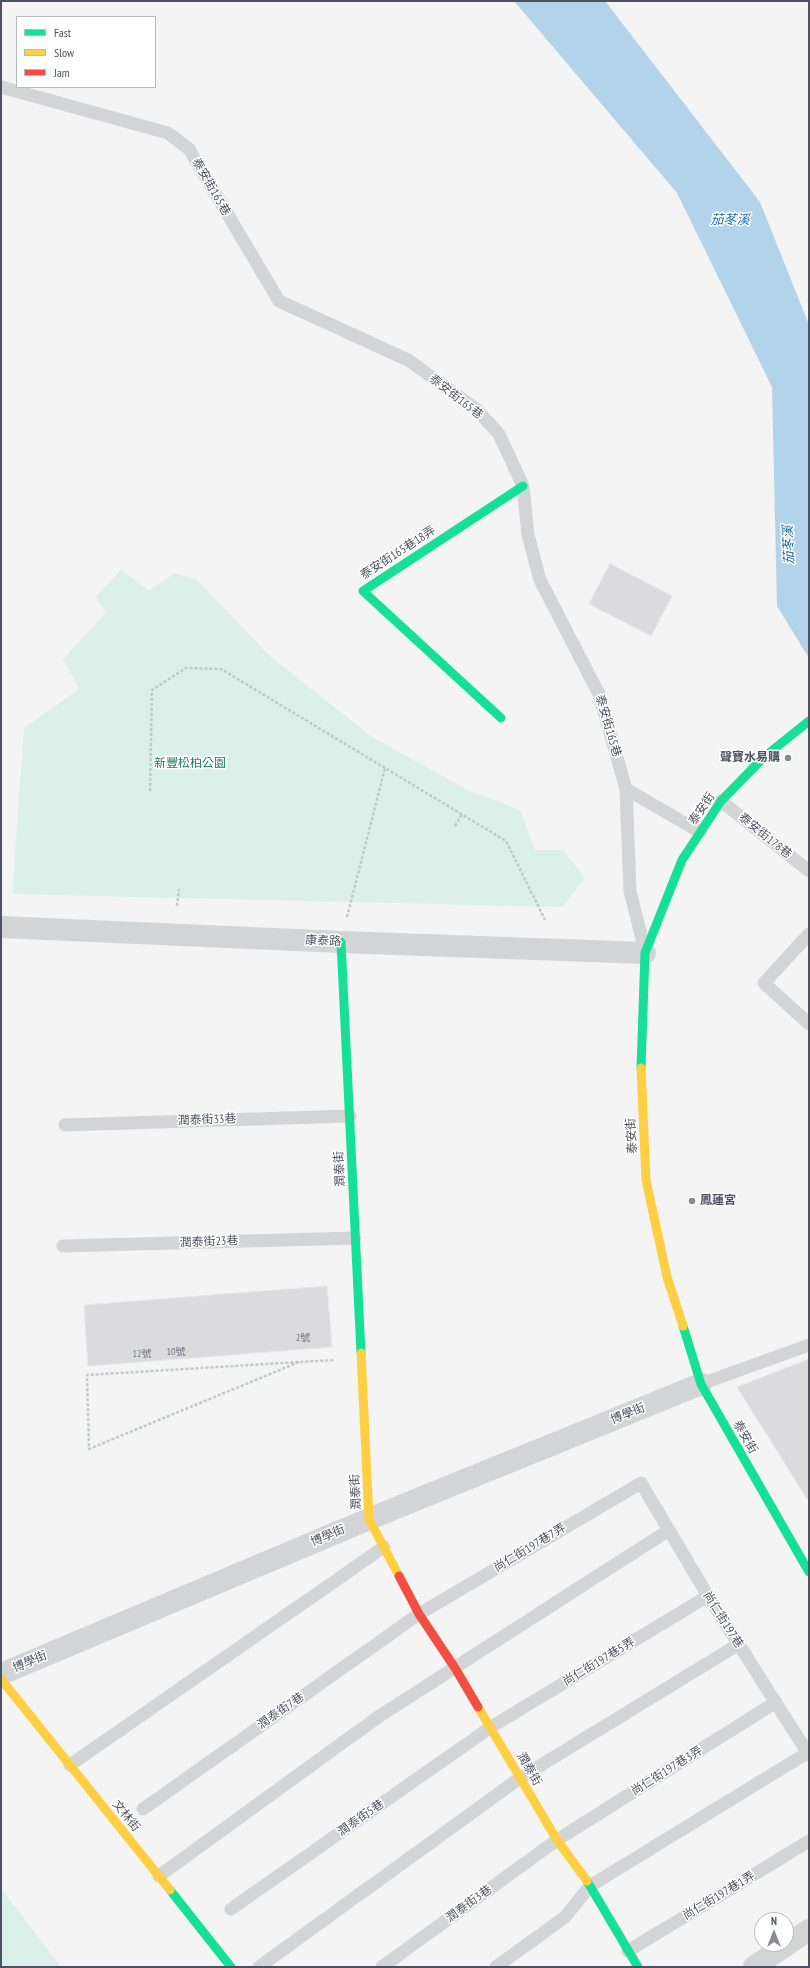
<!DOCTYPE html>
<meta charset="utf-8">
<style>
body{margin:0}
#map{position:relative;width:810px;height:1968px;overflow:hidden;background:#f4f4f4;font-family:"PT Sans Narrow",sans-serif}
canvas{display:block}
.frame{position:absolute;inset:0;border:2px solid #4c525f;pointer-events:none}
.legend{position:absolute;left:16px;top:16px;width:140px;height:72px;box-sizing:border-box;background:#fff;border:1px solid #b7babf;margin:0;padding:5px 7px;list-style:none;font-size:12px;color:#4c525f}
.legend li{display:flex;align-items:center;gap:8px;height:20px}
.legend b{width:20px;border:1px solid #b7babf}
.north{position:absolute;left:754px;top:1912px;width:40px;height:40px;box-sizing:border-box;background:#fff;border:1px solid #b7babf;border-radius:50%;rotate:0deg;font-size:11px;font-weight:700;line-height:16px;text-align:center;color:#4c525f}
.north::after{content:'';display:block;margin:auto;width:14px;height:18px;background:#878b93;clip-path:polygon(50% 0,100% 100%,50% 72%,0 100%)}
</style>
<div id="map">
<canvas width="810" height="1968"></canvas>
<div class="frame"></div>
<ul class="legend">
<li><b style="height:5px;background:#16e098"></b>Fast</li>
<li><b style="height:5px;background:#ffcf43"></b>Slow</li>
<li><b style="height:5px;background:#f24e42"></b>Jam</li>
</ul>
<div class="north">N</div>
</div>
<script>
const g = document.querySelector('canvas').getContext('2d');
g.lineJoin = 'round';
function fillPath(path, color) { g.fillStyle = color; g.fill(path, 'evenodd'); }
const shape = rows => new Path2D(rows.map(r => 'M' + r).join(''));
function stroke(path, color, width, dash) { g.strokeStyle = color; g.lineWidth = width; g.lineCap = dash ? 'butt' : 'round'; g.setLineDash(dash || []); g.stroke(path); }
function drawText(font, color, halo, rows, align = 'center') {
  g.font = font + ' "PT Sans Narrow","Noto Sans TC",sans-serif'; g.lineWidth = 3; g.setLineDash([]); g.textBaseline = 'middle'; g.strokeStyle = halo; g.fillStyle = color; for (const [text, x, y, turn = 0] of rows) {
    g.save(); g.translate(x, y); g.rotate((+turn || 0) * Math.PI / 180); g.textAlign = isNaN(turn) ? turn : align; if (halo) g.strokeText(text, 0, 0); g.fillText(text, 0, 0); g.restore();
  }
}
fillPath(shape([
 [121,570,149,591,175,573,196,579,270,656,372,737,470,791,520,810,535,850,563,850,585,878,562,907,12,894,24,728,79,689,63,659,106,613,96,597],
 [1,1888,61,1967,1,1967]
]), '#dbf0e8');
fillPath(shape([
 [514,1,605,1,760,202,809,325,809,658,777,606,772,387,677,193]
]), '#b3d3ea');
const building = shape([
 [610,564,672,596,651,636,589,604,610,564],
 [327,1286,332,1347,88,1366,84,1305,327,1286],
 [809,1359,809,1502,737,1387,809,1359]
]);
fillPath(building, '#dbdbdd');
stroke(building, '#e5e5e6', 1);
stroke(shape([
 [150,791,152,690,186,668,221,669,506,841,545,920],
 [455,826,462,814],
 [177,906,179,889],
 [347,917,385,768],
 [299,1362,89,1449,87,1375,299,1362,335,1360]
]), '#bfc9c8', 2.5, [3, 2]);
stroke(shape([
 [1,87,168,133,189,149,279,301,408,360,476,409,499,434,523,486,528,535,540,580,599,694,626,789,630,891,645,951],
 [626,789,700,832],
 [721,801,809,871],
 [809,934,764,983,809,1024],
 [65,1125,350,1116],
 [63,1246,355,1238],
 [701,1384,809,1345],
 [70,1765,384,1547],
 [143,1809,419,1614,641,1483,708,1596,809,1755],
 [159,1876,378,1717,669,1530],
 [231,1909,491,1727,708,1596],
 [628,1951,809,1841],
 [259,1967,520,1778,739,1644],
 [382,1967,557,1840,776,1702],
 [496,1967,565,1917,590,1886,807,1753]
]), '#d3d4d6', 13);
stroke(shape([
 [1,927,341,942,645,953],
 [1,1674,369,1519,701,1384],
 [754,1967,809,1930]
]), '#d3d4d6', 22);
stroke(shape([
 [501,718,363,591,523,486],
 [341,942,361,1353],
 [641,1068,645,953,682,860,721,801,764,757,809,721],
 [683,1326,701,1384,809,1572],
 [587,1881,638,1967],
 [170,1890,231,1967]
]), '#16e098', 9);
stroke(shape([
 [641,1068,646,1180,667,1277,683,1326],
 [361,1353,369,1519,399,1576],
 [1,1679,170,1890],
 [478,1707,557,1840,587,1881]
]), '#ffcf43', 9);
stroke(shape([
 [399,1576,419,1614,455,1668,478,1707]
]), '#f24e42', 9);
for (const [x, y, r, color] of [
 [788,758,4,"#878b93"],
 [692,1201,4,"#878b93"]
]) { const dot = new Path2D(); dot.arc(x, y, r, 0, 2 * Math.PI); g.fillStyle = color; g.fill(dot); stroke(dot, '#fff', 1.5); }
drawText('10px', '#717680', null, [
 ["2號",303,1338],
 ["10號",176,1352],
 ["12號",142,1354]
]);
drawText('12px', '#4c525f', '#fff', [
 ["泰安街165巷",211,187,60],
 ["泰安街165巷",456,397,38],
 ["泰安街165巷18弄",398,553,-33],
 ["泰安街165巷",608,726,74],
 ["泰安街",702,809,-56],
 ["泰安街178巷",765,836,39],
 ["康泰路",323,941,2],
 ["潤泰街33巷",207,1120,-2],
 ["泰安街",632,1136,-93],
 ["潤泰街",340,1169,-93],
 ["潤泰街23巷",209,1242,-2],
 ["博學街",628,1414,-22],
 ["泰安街",745,1437,60],
 ["潤泰街",356,1492,-93],
 ["博學街",328,1536,-23],
 ["尚仁街197巷7弄",530,1548,-31],
 ["尚仁街197巷",723,1620,58],
 ["博學街",30,1662,-23],
 ["尚仁街197巷5弄",599,1662,-31],
 ["潤泰街7巷",281,1711,-35],
 ["潤泰街",529,1769,60],
 ["尚仁街197巷3弄",667,1771,-32],
 ["文林街",126,1816,51],
 ["潤泰街5巷",361,1818,-35],
 ["尚仁街197巷1弄",719,1896,-31],
 ["潤泰街3巷",469,1904,-36]
]);
drawText('bold 12px', '#4c525f', '#fff', [
 ["聲寶水易購",780,758],
 ["鳳蓮宮",700,1201,"left"]
], 'right');
drawText('12px', '#207d62', '#fff', [
 ["新豐松柏公園",190,764]
]);
drawText('italic 13px', '#1869a5', '#fff', [
 ["茄苳溪",730,220],
 ["茄苳溪",789,545,-92]
]);
</script>
